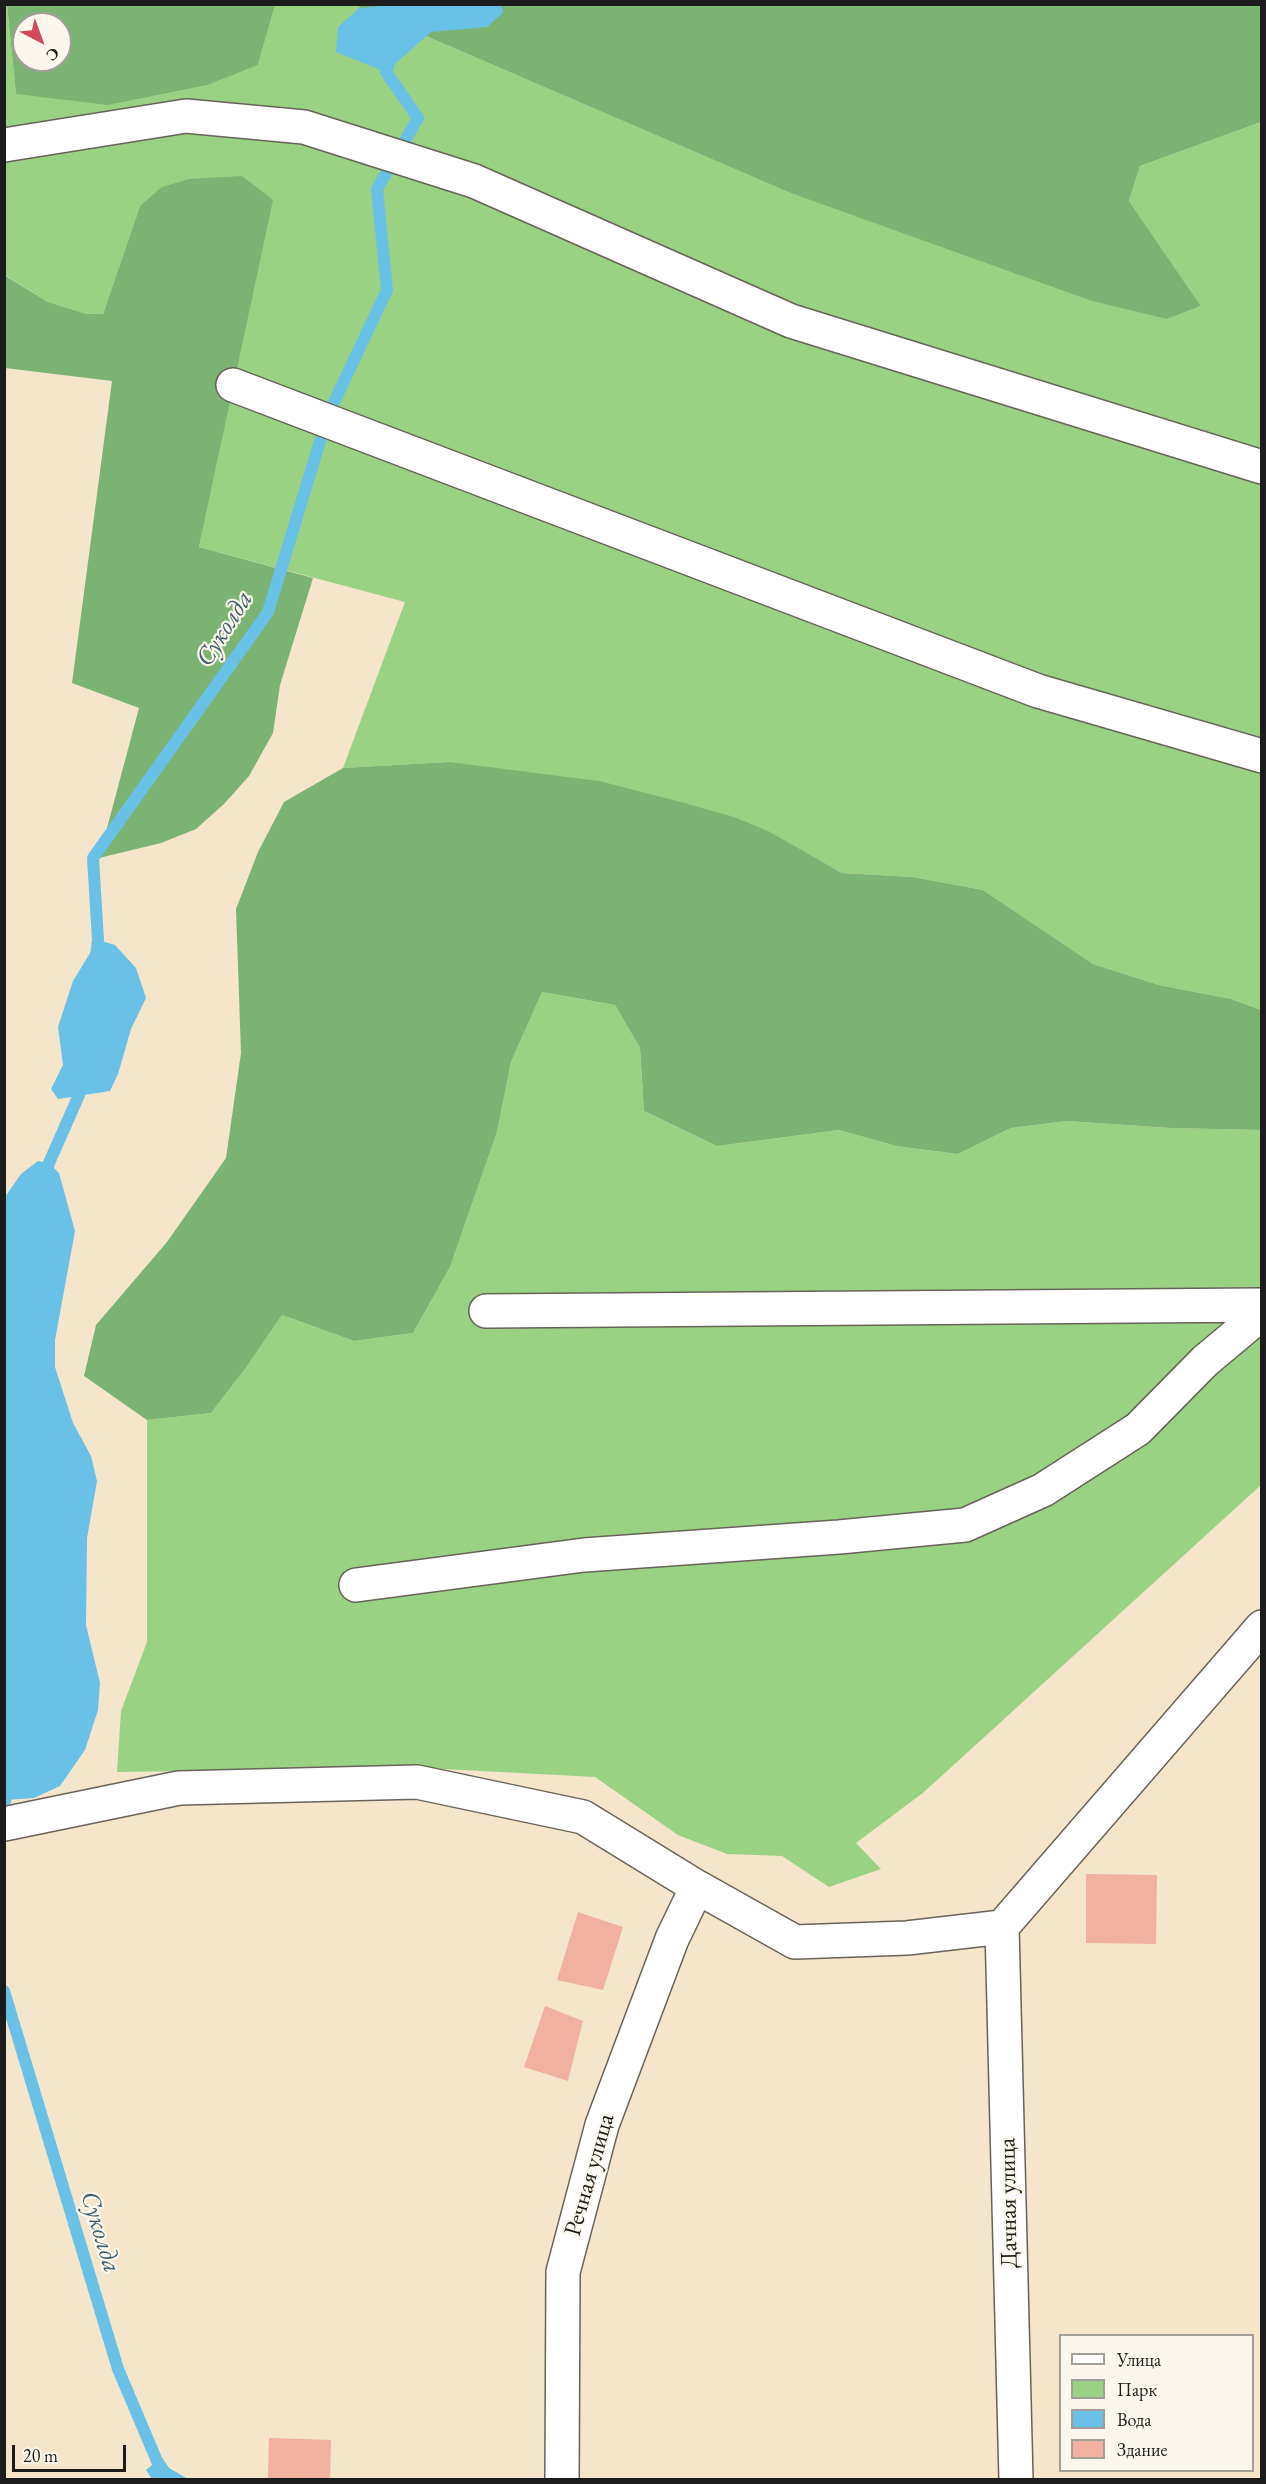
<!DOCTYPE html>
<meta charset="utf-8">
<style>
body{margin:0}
#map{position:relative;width:1266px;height:2484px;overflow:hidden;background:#f4e5cb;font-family:"EB Garamond",serif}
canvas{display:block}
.frame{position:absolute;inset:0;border:6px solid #1c1c1c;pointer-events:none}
.legend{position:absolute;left:1059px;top:2334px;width:195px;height:138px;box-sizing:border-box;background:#fbf7ec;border:2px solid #a29f99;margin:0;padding:8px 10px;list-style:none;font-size:18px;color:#1c1c1c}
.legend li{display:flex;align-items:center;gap:12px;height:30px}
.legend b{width:30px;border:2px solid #a29f99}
.north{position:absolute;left:12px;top:12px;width:60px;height:60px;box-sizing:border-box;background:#fbf7ec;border:2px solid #a29f99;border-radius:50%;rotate:139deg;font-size:16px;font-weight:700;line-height:24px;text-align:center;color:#1c1c1c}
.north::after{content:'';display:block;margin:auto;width:21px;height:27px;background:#d1495b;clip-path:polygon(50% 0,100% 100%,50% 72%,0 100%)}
.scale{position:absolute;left:12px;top:2445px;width:114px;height:27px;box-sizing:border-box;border:3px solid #1c1c1c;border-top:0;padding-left:8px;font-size:18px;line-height:21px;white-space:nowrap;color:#1c1c1c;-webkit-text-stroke:4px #fbf7ec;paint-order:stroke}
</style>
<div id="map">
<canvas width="1266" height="2484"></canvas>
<div class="frame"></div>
<ul class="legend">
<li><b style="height:8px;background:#fff"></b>Улица</li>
<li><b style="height:16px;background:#9ad284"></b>Парк</li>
<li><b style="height:16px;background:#69c1e7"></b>Вода</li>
<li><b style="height:16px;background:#f0b1a0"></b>Здание</li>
</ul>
<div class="north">С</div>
<div class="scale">20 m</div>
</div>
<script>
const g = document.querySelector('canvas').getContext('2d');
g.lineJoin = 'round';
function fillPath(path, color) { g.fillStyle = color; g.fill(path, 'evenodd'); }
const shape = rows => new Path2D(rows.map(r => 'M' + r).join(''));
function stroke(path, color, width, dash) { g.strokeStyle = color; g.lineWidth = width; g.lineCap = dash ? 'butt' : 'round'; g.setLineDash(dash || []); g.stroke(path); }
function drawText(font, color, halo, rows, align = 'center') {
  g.font = font + ' "EB Garamond",serif'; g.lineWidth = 4.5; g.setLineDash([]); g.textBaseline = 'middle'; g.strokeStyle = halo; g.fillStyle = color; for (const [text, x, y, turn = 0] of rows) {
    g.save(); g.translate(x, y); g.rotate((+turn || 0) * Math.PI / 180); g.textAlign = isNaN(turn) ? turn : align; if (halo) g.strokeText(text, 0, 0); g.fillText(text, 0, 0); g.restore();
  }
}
fillPath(shape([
 [4,5,7,5,16,94,258,65,275,5,354,5,788,192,1167,319,1201,306,1129,201,1140,166,1261,122,1261,1010,1231,999,1159,985,1093,964,983,890,913,877,842,873,806,853,449,762,343,768,405,602,199,547,272,200,140,206,103,314,87,314,48,302,5,275],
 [542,992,615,1005,640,1048,644,1111,717,1146,839,1130,896,1146,958,1154,1011,1128,1067,1121,1170,1128,1261,1130,1261,1485,924,1792,856,1843,881,1869,829,1887,782,1856,727,1854,678,1835,595,1777,425,1768,117,1772,121,1711,147,1642,147,1420,211,1413,245,1369,282,1315,354,1341,413,1333,450,1267,497,1132,511,1062]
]), '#9ad284');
fillPath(shape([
 [7,5,7,4,275,5,258,65,207,85,108,105,16,94],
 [24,24,60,24,60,60,24,60],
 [354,5,1261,5,1261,122,1140,166,1129,201,1201,306,1167,319,1092,301,788,192],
 [242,176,273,200,199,547,313,578,280,685,273,733,249,776,224,804,196,829,161,843,99,858,139,708,72,683,112,381,5,368,4,275,48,302,87,314,103,314,140,206,162,187,189,179],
 [449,762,599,781,681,802,734,817,768,831,842,873,913,877,983,890,1093,964,1159,985,1231,999,1261,1010,1261,1130,1170,1128,1067,1121,1011,1128,958,1154,896,1146,839,1130,717,1146,644,1111,640,1048,615,1005,542,992,511,1062,497,1132,450,1267,413,1333,354,1341,282,1315,245,1369,211,1413,147,1420,84,1376,96,1325,167,1242,226,1158,241,1053,236,909,258,852,284,802,343,768]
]), '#7bb472');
fillPath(shape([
 [393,5,502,5,503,13,487,27,431,32,386,72,336,52,338,27,359,8],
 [98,940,115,945,136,968,146,998,131,1029,118,1074,110,1091,58,1099,51,1089,63,1065,58,1027,73,981],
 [38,1161,49,1163,59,1173,75,1231,55,1340,55,1367,73,1423,91,1456,97,1481,87,1538,86,1625,100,1683,98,1710,85,1750,60,1786,34,1798,5,1800,5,1197,21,1174],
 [157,2461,188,2479,152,2479,146,2470]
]), '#69c1e7');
stroke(shape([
 [96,956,98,940,93,858,268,612,328,415,387,290,377,189,418,118,386,72,391,57],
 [45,1179,49,1163,79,1095,81,1081],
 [4,1805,9,1786],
 [4,1991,118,2369,157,2461,170,2480]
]), '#69c1e7', 12);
fillPath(shape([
 [1086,1874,1157,1875,1156,1944,1086,1943],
 [578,1912,623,1927,603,1990,557,1980],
 [545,2006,583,2021,568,2081,524,2067],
 [269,2438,331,2440,330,2480,268,2479]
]), '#f0b1a0');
const minor = shape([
 [4,145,186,116,304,127,474,181,791,321,1262,467],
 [233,385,1038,691,1262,756],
 [486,1311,1262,1305],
 [356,1585,584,1555,839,1537,965,1525,1043,1490,1138,1429,1205,1361,1254,1320,1262,1318],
 [4,1824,179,1788,417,1782,583,1817,697,1887,795,1942,907,1938,1002,1927,1262,1627],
 [1002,1927,1016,2480],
 [562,2480,563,2272,602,2125,672,1939,697,1887]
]);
stroke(minor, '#686259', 36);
stroke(minor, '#fff', 33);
drawText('24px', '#1c1c1c', '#fbf7ec', [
 ["Речная улица",590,2175,-74],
 ["Дачная улица",1009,2203,-91]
]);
drawText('italic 26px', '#3b5e6d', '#fbf7ec', [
 ["Суколда",225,629,-58],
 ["Суколда",100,2232,73]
]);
</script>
